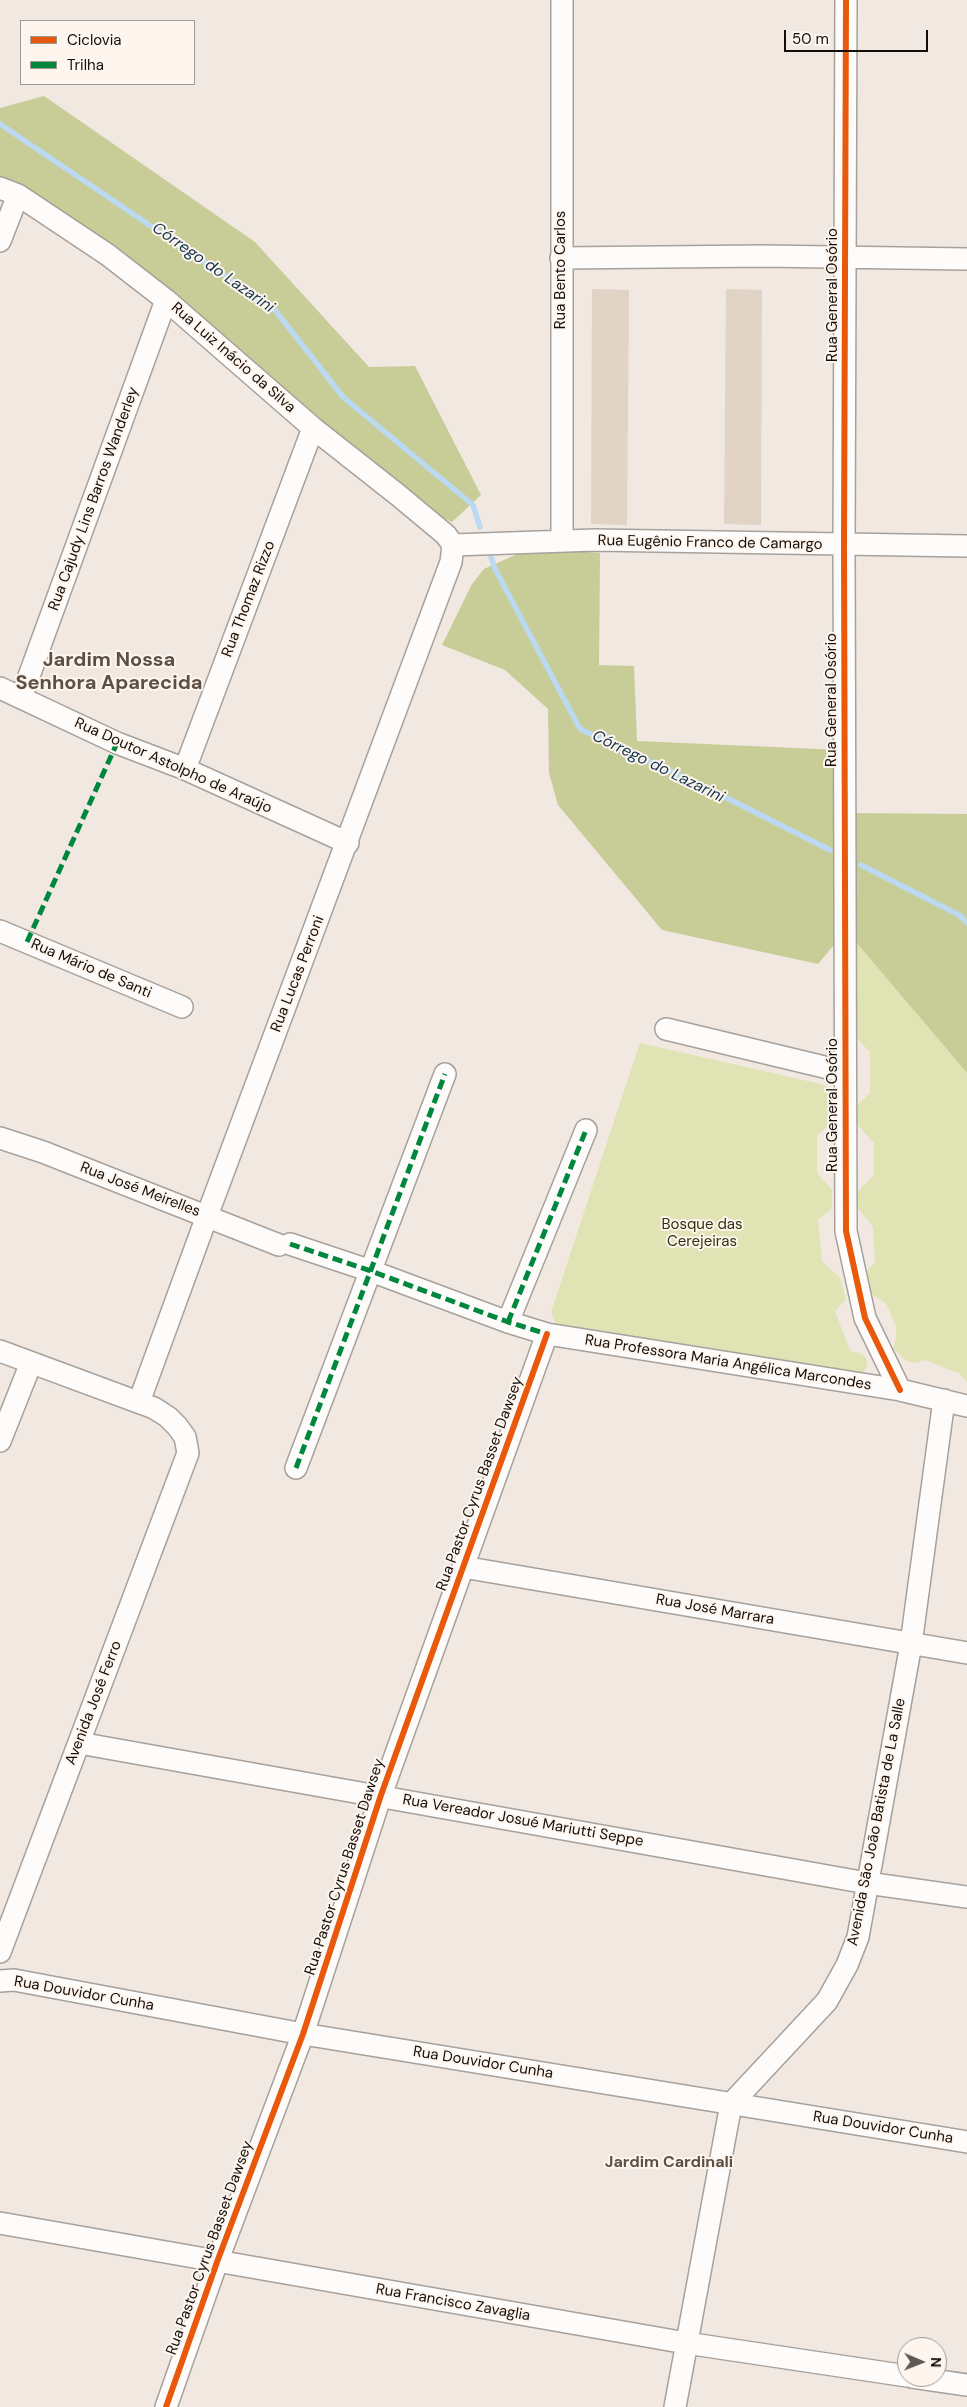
<!DOCTYPE html>
<meta charset="utf-8">
<style>
body{margin:0}
#map{position:relative;width:967px;height:2407px;overflow:hidden;background:#f0e8e1;font-family:"DM Sans",sans-serif}
canvas{display:block}
.legend{position:absolute;left:20px;top:20px;width:175px;height:65px;box-sizing:border-box;background:#fef5ee;border:1px solid #a09993;margin:0;padding:6px 9px;list-style:none;font-size:15px;color:#130e0a}
.legend li{display:flex;align-items:center;gap:10px;height:25px}
.legend b{width:25px;border:1px solid #a09993}
.north{position:absolute;left:897px;top:2337px;width:50px;height:50px;box-sizing:border-box;background:#fef5ee;border:1px solid #a09993;border-radius:50%;rotate:91deg;font-size:14px;font-weight:700;line-height:20px;text-align:center;color:#130e0a}
.north::after{content:'';display:block;margin:auto;width:18px;height:22px;background:#605a55;clip-path:polygon(50% 0,100% 100%,50% 72%,0 100%)}
.scale{position:absolute;left:784px;top:30px;width:144px;height:22px;box-sizing:border-box;border:2px solid #130e0a;border-top:0;padding-left:6px;font-size:15px;line-height:18px;white-space:nowrap;color:#130e0a;-webkit-text-stroke:4px #fef5ee;paint-order:stroke}
</style>
<div id="map">
<canvas width="967" height="2407"></canvas>
<ul class="legend">
<li><b style="height:6px;background:#e8590c"></b>Ciclovia</li>
<li><b style="height:6px;background:#00873e"></b>Trilha</li>
</ul>
<div class="north">N</div>
<div class="scale">50 m</div>
</div>
<script>
const g = document.querySelector('canvas').getContext('2d');
g.lineJoin = 'round';
function fillPath(path, color) { g.fillStyle = color; g.fill(path, 'evenodd'); }
const shape = rows => new Path2D(rows.map(r => 'M' + r).join(''));
function stroke(path, color, width, dash) { g.strokeStyle = color; g.lineWidth = width; g.lineCap = dash ? 'butt' : 'round'; g.setLineDash(dash || []); g.stroke(path); }
function drawText(font, color, halo, rows, align = 'center') {
  g.font = font + ' "DM Sans",sans-serif'; g.lineWidth = 4; g.setLineDash([]); g.textBaseline = 'middle'; g.strokeStyle = halo; g.fillStyle = color; for (const [text, x, y, turn = 0] of rows) {
    g.save(); g.translate(x, y); g.rotate((+turn || 0) * Math.PI / 180); g.textAlign = isNaN(turn) ? turn : align; if (halo) g.strokeText(text, 0, 0); g.fillText(text, 0, 0); g.restore();
  }
}
fillPath(shape([
 [857,943,967,1073,967,1382,960,1374,925,1360,916,1363,907,1361,893,1348,896,1339,896,1326,886,1303,867,1292,864,1273,875,1263,873,1227,858,1208,857,1192,874,1175,874,1143,858,1125,853,1109,870,1093,870,1052,857,1038],
 [640,1043,825,1085,833,1093,833,1122,817,1135,817,1173,832,1190,832,1208,818,1220,822,1261,840,1278,846,1299,835,1311,850,1351,860,1353,866,1358,867,1367,858,1378,567,1330,556,1324,551,1312]
]), '#e0e3b3');
fillPath(shape([
 [44,96,255,242,369,367,415,366,481,495,452,522,435,514,0,182,0,108],
 [559,550,600,553,599,665,634,666,637,741,841,750,838,940,818,964,662,930,558,805,549,773,548,709,505,670,442,645,472,584,484,569,524,551],
 [845,813,967,814,967,1073,845,929]
]), '#c8cc96');
stroke(shape([
 [0,124,275,310,343,397,473,505,480,527],
 [491,557,495,569,580,729,715,792,830,850],
 [861,865,959,915,967,923]
]), '#bbd9f1', 5.5);
fillPath(shape([
 [592,289,629,290,627,525,591,524],
 [726,289,762,290,761,525,724,524]
]), '#e1d3c6');
const street = shape([
 [562,0,562,541],
 [846,0,844,546,846,1231,865,1318,900,1390],
 [0,188,18,195,108,255,166,300,313,428,398,495,446,535,453,545],
 [0,241,18,195],
 [561,258,763,256,967,259],
 [453,545,595,540,967,546],
 [0,688,117,743,185,769,348,843],
 [21,698,166,300],
 [185,769,313,428],
 [0,931,182,1007],
 [666,1029,845,1072],
 [0,1138,43,1152,279,1245],
 [290,1244,371,1271,508,1322,547,1334,900,1390,967,1406],
 [508,1322,586,1130],
 [0,1351,154,1408,168,1417,177,1426,185,1437,188,1453,0,1952],
 [139,1402,207,1216,451,562,453,545],
 [0,1441,31,1363],
 [296,1468,445,1074],
 [463,1567,967,1653],
 [79,1743,867,1883,967,1897],
 [0,1981,14,1980,303,2034,967,2142],
 [0,2223,686,2343,907,2376],
 [912,2377,967,2385],
 [166,2407,217,2262,303,2034,381,1795,547,1334],
 [675,2407,731,2104,827,2001,847,1965,858,1937,911,1644,944,1400]
]);
stroke(street, '#a7a09b', 24);
stroke(street, '#fdfcfa', 21);
stroke(shape([
 [27,942,117,743],
 [290,1244,371,1271,508,1322,547,1334],
 [508,1322,586,1130],
 [296,1468,445,1074]
]), '#00873e', 5, [10, 5]);
stroke(shape([
 [846,0,844,546,846,1231,865,1318,900,1390],
 [166,2407,217,2262,303,2034,381,1795,547,1334]
]), '#e8590c', 6);
drawText('15px', '#130e0a', '#fef5ee', [
 ["Rua Bento Carlos",561,270,-90],
 ["Rua General Osório",833,295,-90],
 ["Rua Luiz Inácio da Silva",233,358,41],
 ["Rua Cajudy Lins Barros Wanderley",94,499,-70],
 ["Rua Eugênio Franco de Camargo",710,543,1],
 ["Rua Thomaz Rizzo",249,599,-69],
 ["Rua General Osório",832,700,-90],
 ["Rua Doutor Astolpho de Araújo",173,766,24],
 ["Rua Mário de Santi",91,969,23],
 ["Rua Lucas Perroni",298,974,-69],
 ["Rua General Osório",833,1105,-90],
 ["Rua José Meirelles",140,1190,21],
 ["Rua Professora Maria Angélica Marcondes",728,1363,9],
 ["Rua Pastor Cyrus Basset Dawsey",480,1484,-70],
 ["Rua José Marrara",715,1610,10],
 ["Avenida José Ferro",94,1703,-69],
 ["Rua Vereador Josué Mariutti Seppe",523,1821,10],
 ["Avenida São João Batista de La Salle",877,1822,-79],
 ["Rua Pastor Cyrus Basset Dawsey",345,1867,-72],
 ["Rua Douvidor Cunha",84,1994,10],
 ["Rua Douvidor Cunha",483,2063,9],
 ["Rua Douvidor Cunha",883,2128,9],
 ["Rua Pastor Cyrus Basset Dawsey",210,2248,-70],
 ["Rua Francisco Zavaglia",453,2303,10]
]);
drawText('15px', '#2f340c', '#fef5ee', [
 ["Bosque das",702,1225],
 ["Cerejeiras",702,1242]
]);
drawText('italic 16px', '#13364e', '#fef5ee', [
 ["Córrego do Lazarini",213,268,35],
 ["Córrego do Lazarini",658,767,26]
]);
drawText('bold 16px', '#5c5046', '#fef5ee', [
 ["Jardim Cardinali",669,2163]
]);
drawText('bold 20px', '#5c5046', '#fef5ee', [
 ["Jardim Nossa",109,661],
 ["Senhora Aparecida",109,684]
]);
</script>
